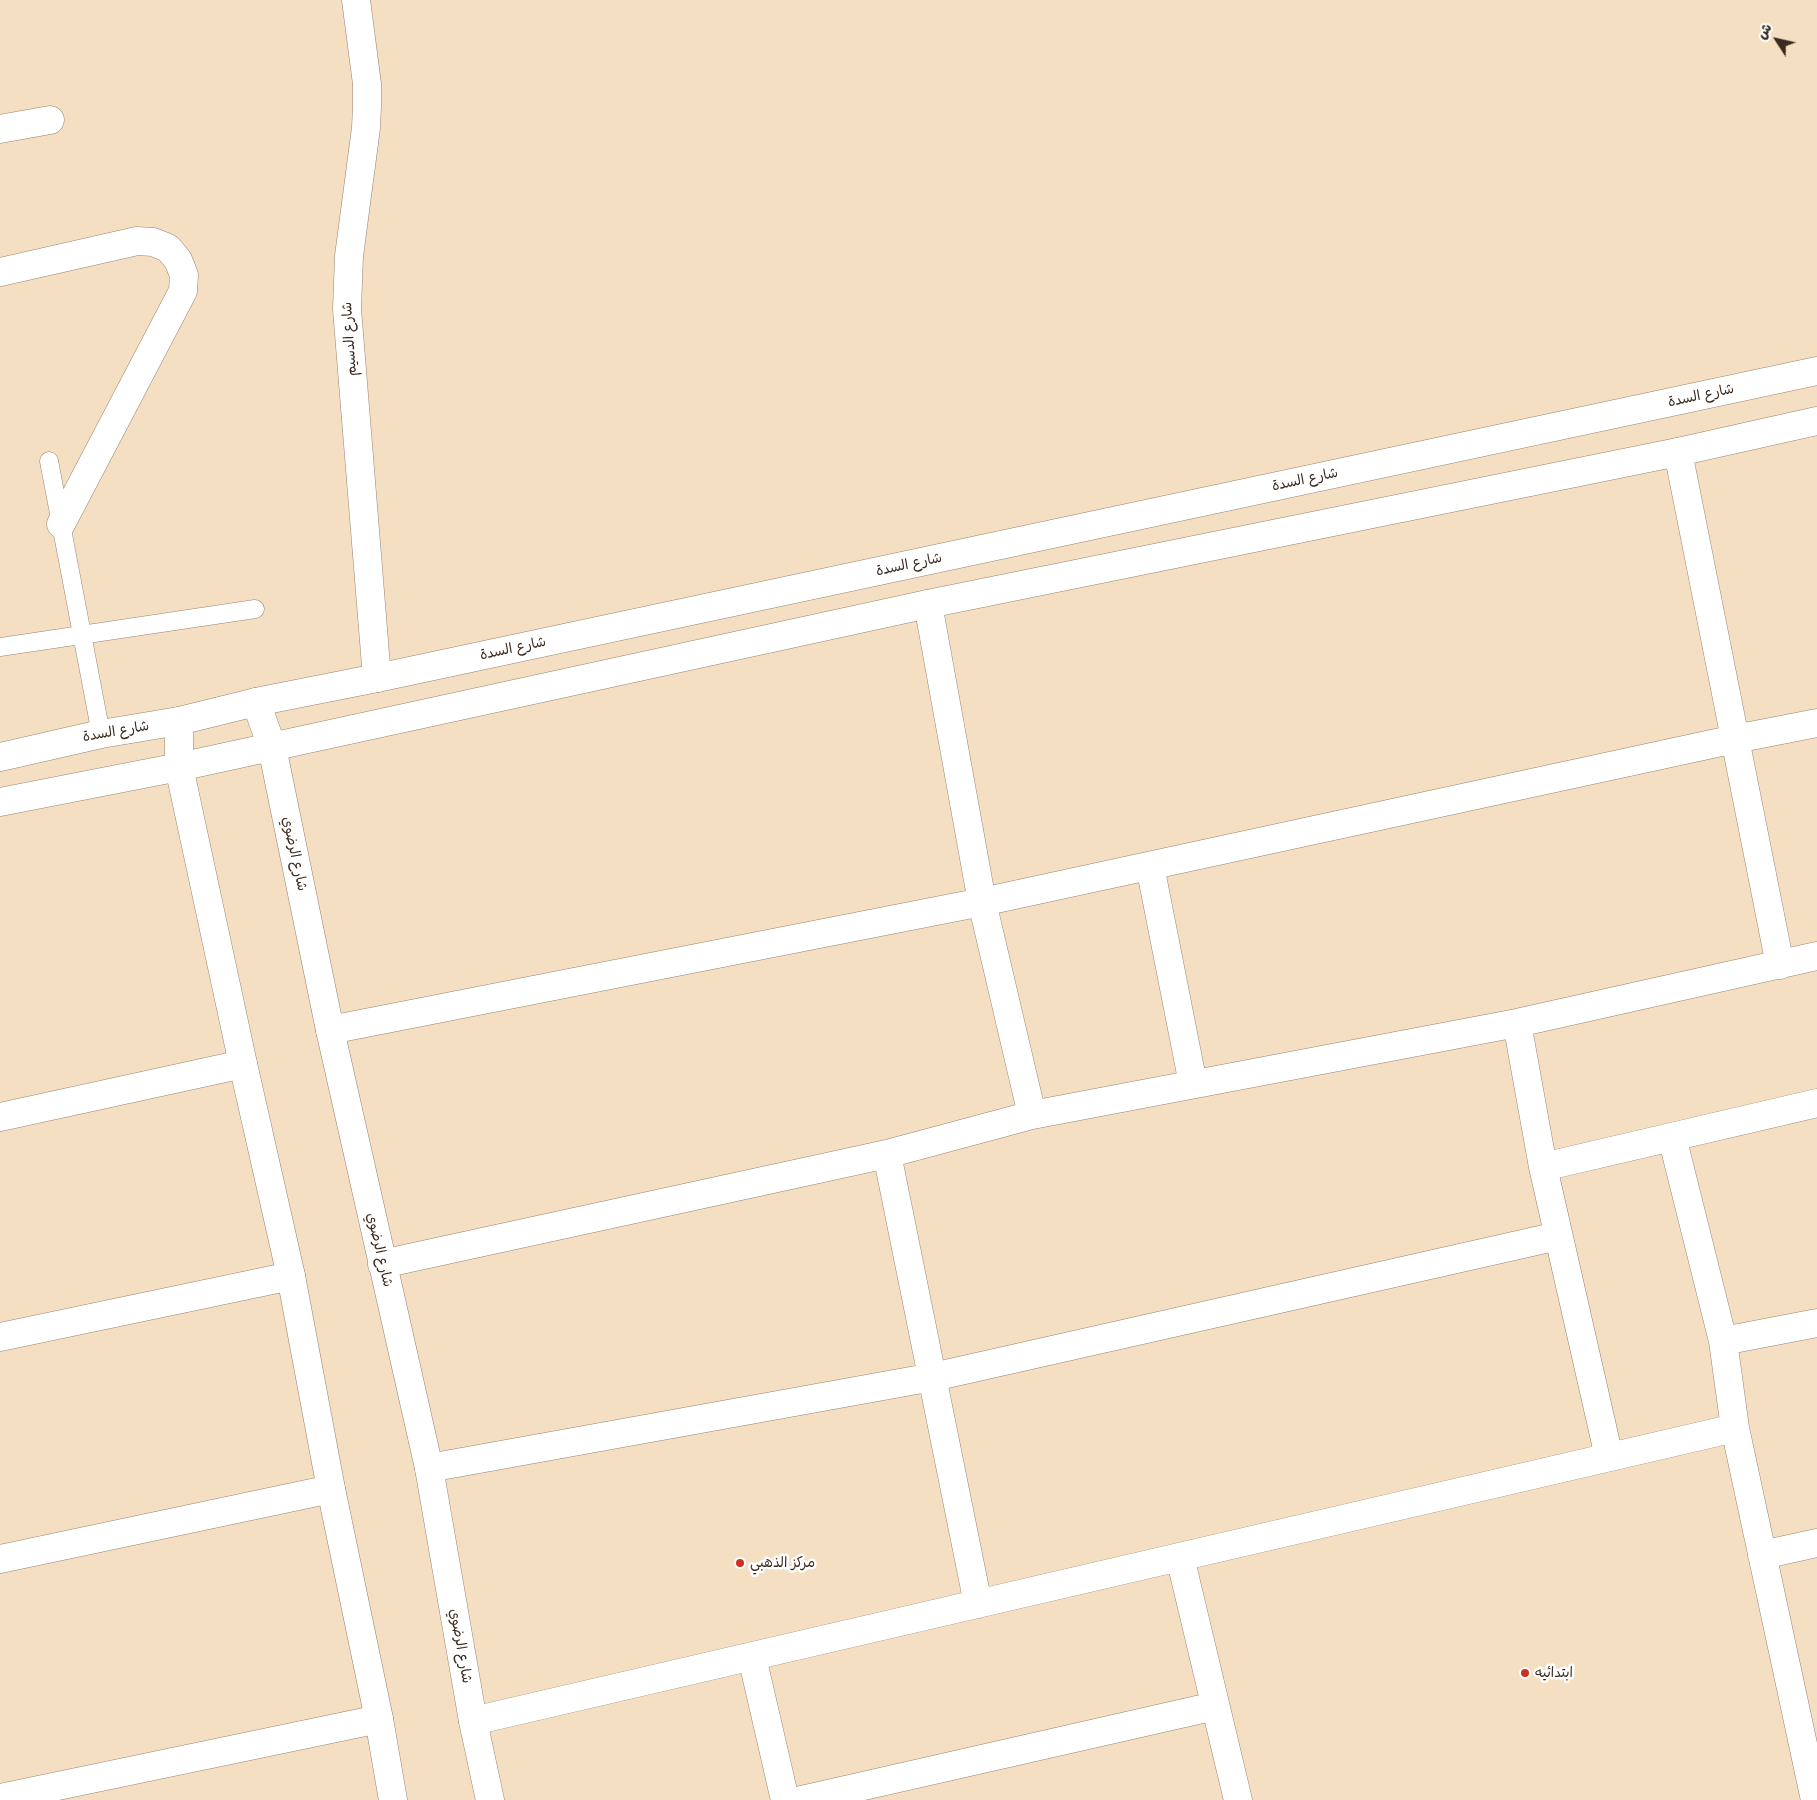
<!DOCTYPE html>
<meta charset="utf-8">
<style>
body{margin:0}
#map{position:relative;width:1817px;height:1800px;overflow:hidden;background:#f4dfc3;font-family:"Balsamiq Sans","Playpen Sans Arabic",sans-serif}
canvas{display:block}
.north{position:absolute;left:1752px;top:15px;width:50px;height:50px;-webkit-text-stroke:4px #fff;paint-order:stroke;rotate:305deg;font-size:14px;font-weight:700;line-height:20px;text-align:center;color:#3b2a1e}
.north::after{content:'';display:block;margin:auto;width:18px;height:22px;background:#3b2a1e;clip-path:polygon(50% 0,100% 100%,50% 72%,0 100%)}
</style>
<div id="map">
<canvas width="1817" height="1800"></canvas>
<div class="north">ش</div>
</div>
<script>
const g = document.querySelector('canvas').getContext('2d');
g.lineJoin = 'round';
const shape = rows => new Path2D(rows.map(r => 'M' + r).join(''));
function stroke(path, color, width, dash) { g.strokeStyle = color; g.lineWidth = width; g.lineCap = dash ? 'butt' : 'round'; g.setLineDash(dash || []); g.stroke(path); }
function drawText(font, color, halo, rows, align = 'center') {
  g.font = font + ' "Balsamiq Sans","Playpen Sans Arabic",sans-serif'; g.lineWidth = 5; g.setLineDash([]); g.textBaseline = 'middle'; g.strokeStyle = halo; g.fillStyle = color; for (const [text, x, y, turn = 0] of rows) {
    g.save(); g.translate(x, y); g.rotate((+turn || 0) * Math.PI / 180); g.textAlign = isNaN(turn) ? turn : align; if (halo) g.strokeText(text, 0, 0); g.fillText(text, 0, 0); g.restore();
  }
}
const service = shape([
 [49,461,101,734],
 [0,647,255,609]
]);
const minor = shape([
 [356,0,367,84,367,106,366,128,349,256,347,309,377,678],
 [0,129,50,120],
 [0,272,137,241,153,242,168,248,178,260,184,275,183,291,61,524],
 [1678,452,1780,965],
 [928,604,982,902,1032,1115],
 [1150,866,1193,1084],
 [1517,1023,1543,1167,1609,1457],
 [330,1030,982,902,1735,739,1817,723],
 [0,1117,243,1064],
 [1672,1137,1723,1341,1735,1428,1815,1800],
 [887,1154,978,1604],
 [1543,1167,1817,1103],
 [382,1264,887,1154,1032,1115,1517,1023,1817,956],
 [0,1337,291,1276],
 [1723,1341,1817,1323],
 [429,1468,933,1377,1558,1236],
 [1762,1555,1817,1543],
 [1180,1557,1238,1800],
 [0,1559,331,1489],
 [752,1657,785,1800],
 [473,1721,1735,1428],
 [0,1798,379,1719],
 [802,1800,1215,1706]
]);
const tertiary = shape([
 [256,702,272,747,330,1030,429,1468,473,1721,490,1800],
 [179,721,179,767,243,1064,291,1276,331,1489,379,1719,393,1800]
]);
const primary = shape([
 [0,757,101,734,179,721,256,702,377,678,1817,371],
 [0,802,179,767,928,604,1678,452,1817,421]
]);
stroke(service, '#988470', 19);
stroke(minor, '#988470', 29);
stroke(tertiary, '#988470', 29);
stroke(primary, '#988470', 29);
stroke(service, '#fff', 18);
stroke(minor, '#fff', 28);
stroke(tertiary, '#fff', 28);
stroke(primary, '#fff', 28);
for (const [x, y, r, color] of [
 [740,1563,5,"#c8321e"],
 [1525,1673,5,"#c8321e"]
]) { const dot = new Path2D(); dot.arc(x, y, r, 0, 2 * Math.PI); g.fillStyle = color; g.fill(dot); stroke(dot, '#fff', 2); }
drawText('14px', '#3b2a1e', '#fff', [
 ["شارع الدسيم",350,339,-94],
 ["شارع السدة",1701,396,-12],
 ["شارع السدة",1305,480,-12],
 ["شارع السدة",909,565,-12],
 ["شارع السدة",513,649,-12],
 ["شارع السدة",116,732,-10],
 ["شارع الرضوي",294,854,78],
 ["شارع الرضوي",379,1250,77],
 ["شارع الرضوي",460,1646,80]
]);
drawText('14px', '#3b2a1e', '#fff', [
 ["مركز الذهبي",750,1563],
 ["ابتدائيه",1535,1673]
], 'left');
</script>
